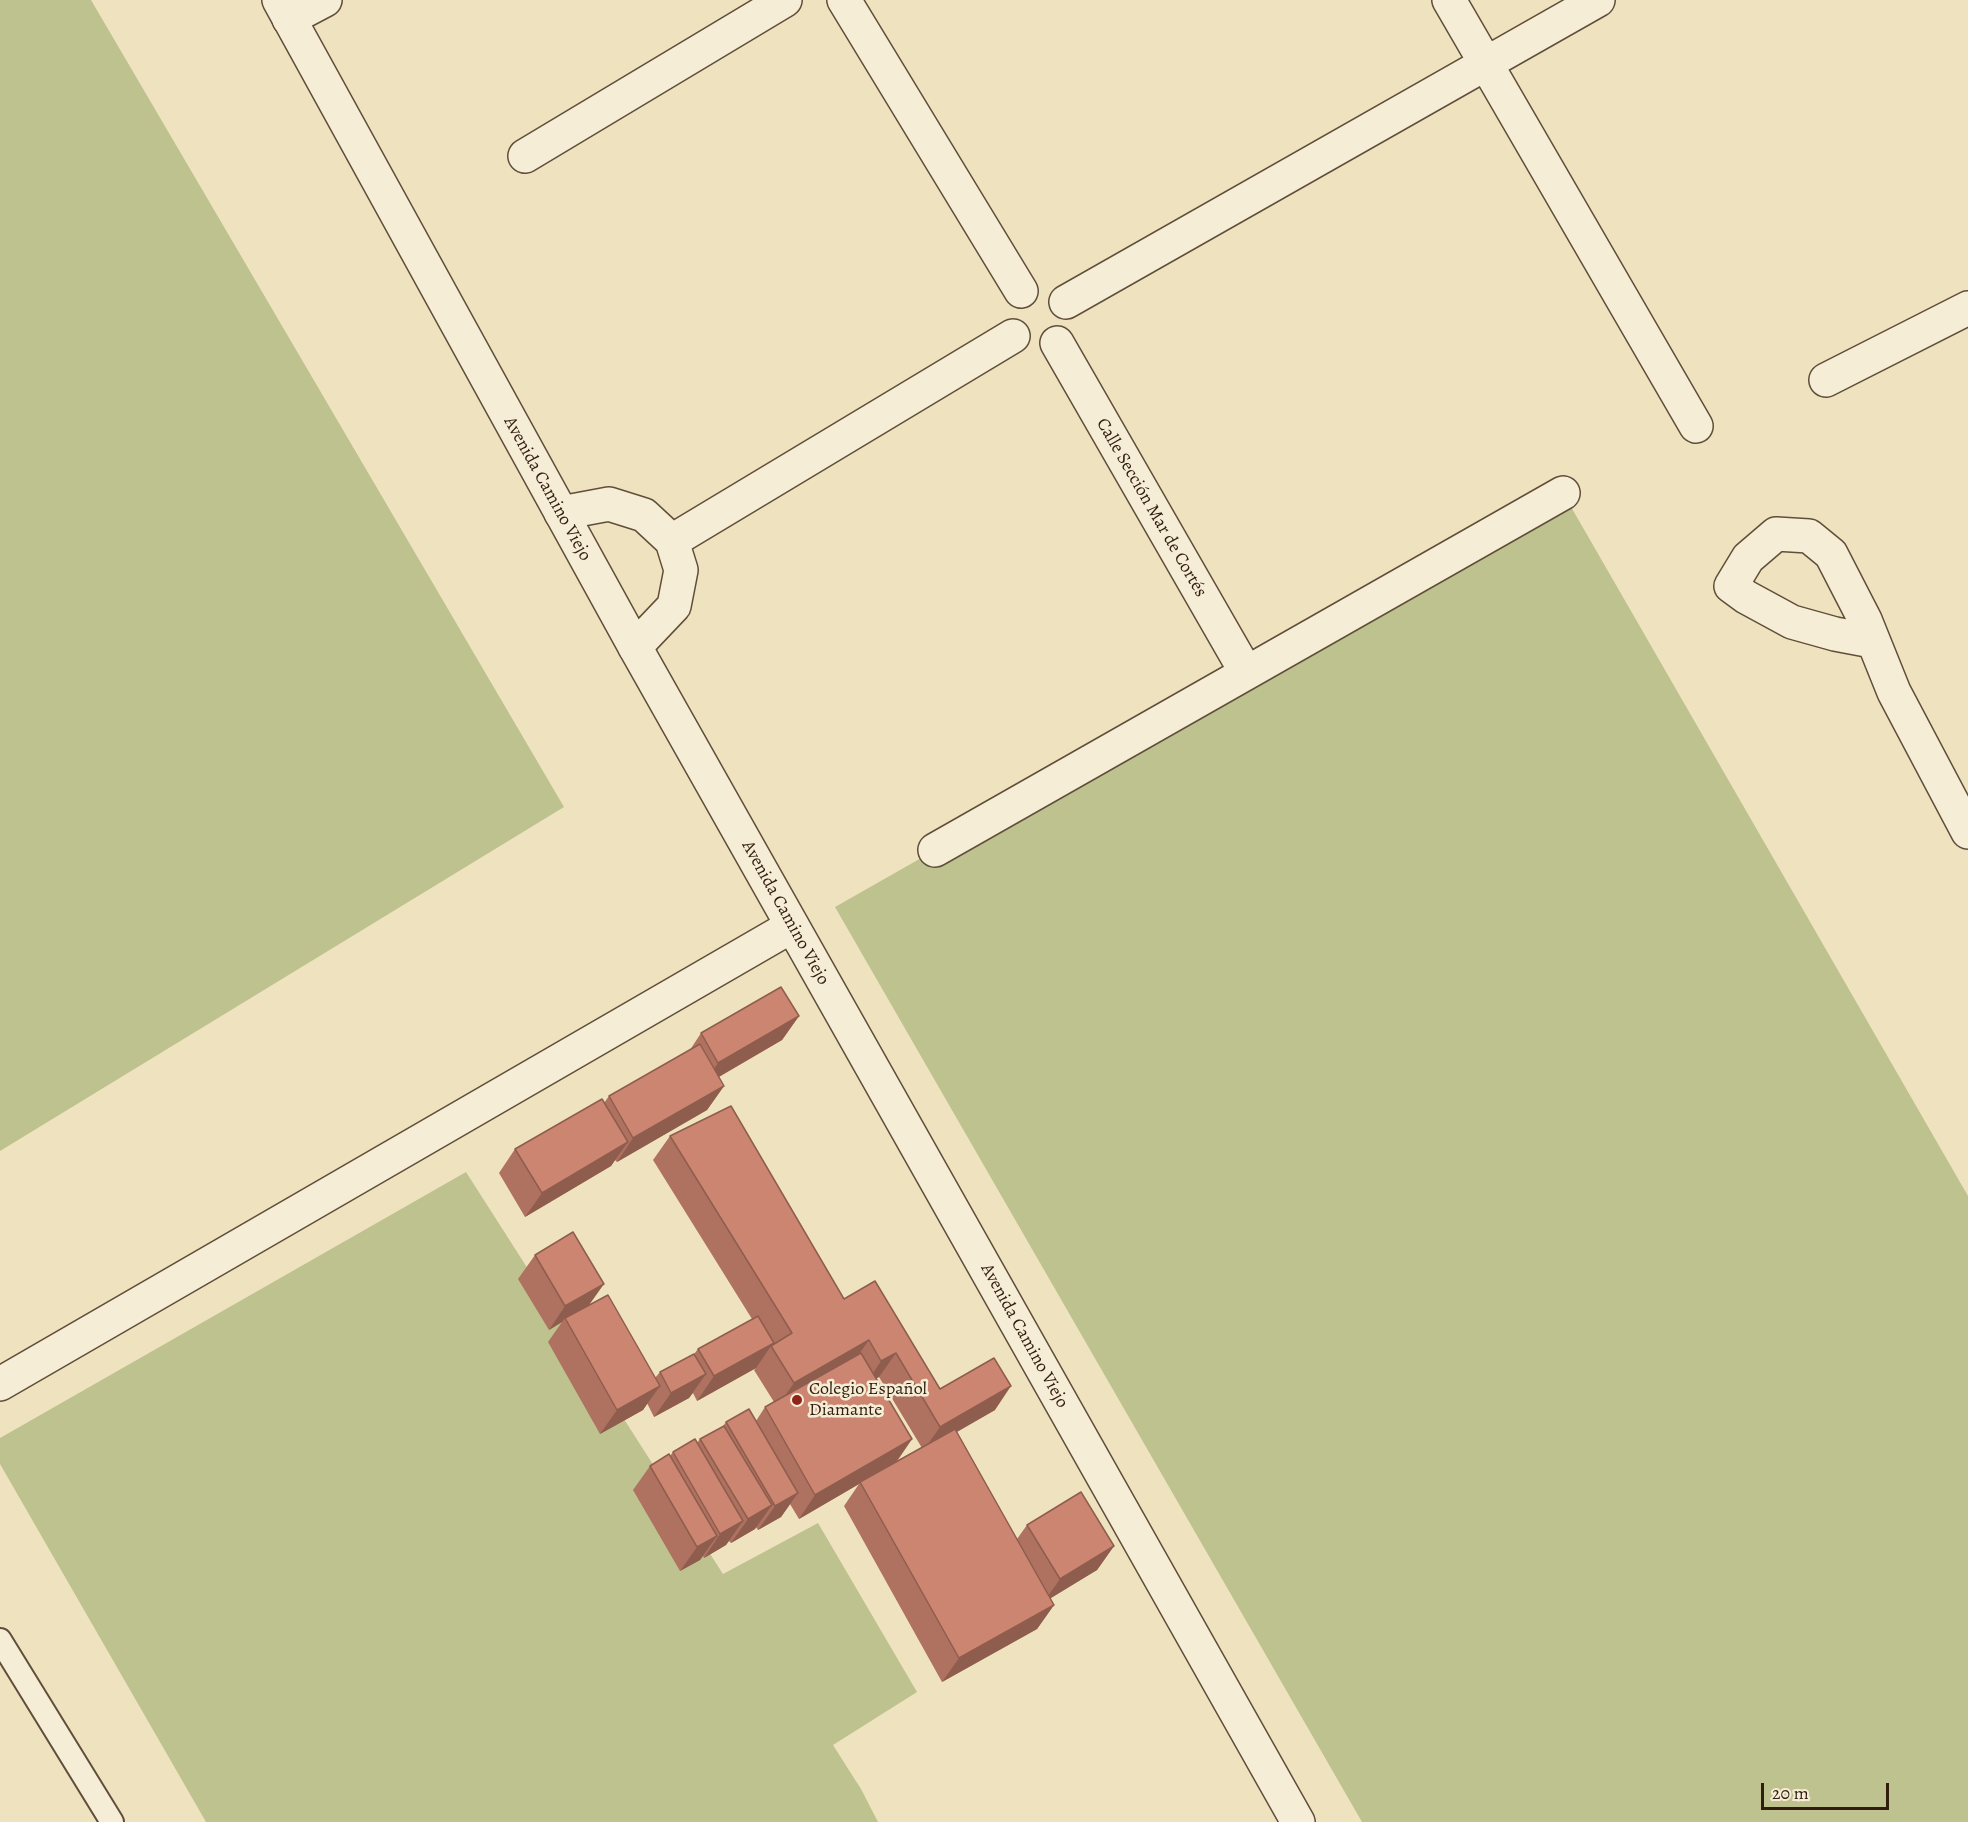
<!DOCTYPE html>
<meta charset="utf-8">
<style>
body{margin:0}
#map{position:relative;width:1968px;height:1822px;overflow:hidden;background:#efe3bf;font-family:Alegreya,serif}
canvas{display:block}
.scale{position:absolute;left:1761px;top:1783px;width:128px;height:27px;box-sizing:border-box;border:3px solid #311d0f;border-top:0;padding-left:8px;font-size:18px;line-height:21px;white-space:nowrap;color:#311d0f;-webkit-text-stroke:4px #f5edd5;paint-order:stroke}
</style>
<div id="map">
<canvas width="1968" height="1822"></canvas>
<div class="scale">20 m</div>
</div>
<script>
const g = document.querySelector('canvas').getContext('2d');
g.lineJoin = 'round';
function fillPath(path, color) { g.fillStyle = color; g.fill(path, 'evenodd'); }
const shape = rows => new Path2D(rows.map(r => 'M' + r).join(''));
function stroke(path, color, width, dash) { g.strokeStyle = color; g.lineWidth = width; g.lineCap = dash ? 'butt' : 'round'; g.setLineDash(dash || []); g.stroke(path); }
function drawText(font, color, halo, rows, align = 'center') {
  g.font = font + ' Alegreya,serif'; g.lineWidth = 5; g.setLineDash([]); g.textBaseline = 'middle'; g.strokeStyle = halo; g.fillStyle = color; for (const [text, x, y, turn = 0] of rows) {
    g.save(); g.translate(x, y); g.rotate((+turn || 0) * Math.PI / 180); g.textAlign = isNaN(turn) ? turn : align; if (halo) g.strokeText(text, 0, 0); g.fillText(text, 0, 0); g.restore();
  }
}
fillPath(shape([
 [0,0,91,0,564,807,0,1151],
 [1563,493,1968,1196,1968,1822,1362,1822,835,907],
 [466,1172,723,1574,818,1523,917,1692,833,1745,861,1789,878,1822,206,1822,0,1464,0,1438]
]), '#bec28f');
const service = shape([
 [0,1640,112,1822]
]);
const minor = shape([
 [844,0,1021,291],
 [1449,0,1696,426],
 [289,19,325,0],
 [525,156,785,0],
 [1066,302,1598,0],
 [1057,343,1246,672],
 [1826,380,1968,308],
 [561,513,609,504,644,515,672,541,681,570,674,606,635,647],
 [672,541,1013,336],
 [1872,641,1835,634,1792,622,1746,597,1731,586,1748,558,1776,534,1809,536,1831,554,1865,620,1894,692,1968,832],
 [935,850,1563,493],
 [0,1384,792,926]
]);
const tertiary = shape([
 [279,0,635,647,1298,1822]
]);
stroke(service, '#604e3b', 26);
stroke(minor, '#604e3b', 36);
stroke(tertiary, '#604e3b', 36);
stroke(service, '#f5edd5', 22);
stroke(minor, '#f5edd5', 33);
stroke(tertiary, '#f5edd5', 33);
fillPath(shape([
 [799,1016,782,1040,719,1077,724,1086,707,1110,617,1162,615,1160,611,1166,525,1217,499,1173,515,1149,604,1103,609,1096,690,1050,701,1033],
 [670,1136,940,1389,995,1410,957,1432,1017,1539,1027,1525,1114,1546,1097,1570,1050,1598,1054,1605,1037,1629,942,1682,844,1506,859,1484,799,1519,790,1504,781,1517,758,1530,756,1527,755,1529,731,1543,729,1541,726,1545,704,1558,703,1556,700,1560,680,1571,633,1490,650,1466,670,1456,673,1452,697,1443,700,1439,723,1426,726,1422,756,1421,765,1407,774,1402,754,1370,756,1368,697,1401,693,1393,689,1398,654,1417,647,1403,643,1410,600,1434,548,1342,562,1322,549,1330,518,1279,535,1255,588,1306,655,1378,660,1372,694,1354,698,1349,752,1319,653,1160],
 [879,1377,922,1448,896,1463,912,1439,876,1378]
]), '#af7260');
fillPath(shape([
 [799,1016,782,1040,701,1087,718,1063],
 [724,1086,707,1110,617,1162,633,1138],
 [628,1142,611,1166,525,1217,542,1193],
 [604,1284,587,1308,565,1318,562,1322,549,1330,565,1306],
 [869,1340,852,1364,777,1407,794,1383],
 [774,1343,771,1347,771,1346,756,1368,697,1401,714,1376],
 [896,1353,879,1377,865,1385,881,1361],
 [706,1374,689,1398,654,1417,671,1393],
 [660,1386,643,1410,600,1434,617,1410],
 [1011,1386,995,1410,923,1451,940,1427],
 [912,1439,895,1463,860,1482,859,1484,799,1519,815,1495],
 [798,1493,781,1517,758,1530,775,1506],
 [772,1505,755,1529,731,1543,748,1519],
 [743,1521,726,1545,704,1558,720,1534],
 [717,1536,700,1560,680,1571,697,1547],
 [1114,1546,1097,1570,1043,1603,1060,1579],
 [1054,1605,1037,1629,942,1682,959,1658]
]), '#8f5d4e');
const building = shape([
 [781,987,799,1016,718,1063,701,1033,781,987],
 [700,1044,724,1086,633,1138,609,1096,700,1044],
 [602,1099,628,1142,542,1193,515,1149,602,1099],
 [731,1106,844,1299,875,1281,940,1389,994,1358,1011,1386,940,1427,896,1353,881,1361,869,1340,794,1383,771,1346,792,1333,670,1136,731,1106],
 [573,1232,604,1284,565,1306,535,1255,573,1232],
 [608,1295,660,1386,617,1410,565,1318,608,1295],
 [758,1316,774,1343,714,1376,698,1349,758,1316],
 [861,1353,912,1439,815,1495,765,1407,861,1353],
 [694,1354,706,1374,671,1393,660,1372,694,1354],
 [749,1409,798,1493,775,1506,726,1422,749,1409],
 [724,1426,772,1505,748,1519,700,1439,724,1426],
 [955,1429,1054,1605,959,1658,860,1482,955,1429],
 [695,1439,743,1521,720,1534,673,1452,695,1439],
 [669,1454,717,1536,697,1547,650,1466,669,1454],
 [1081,1492,1114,1546,1060,1579,1027,1525,1081,1492]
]);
fillPath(building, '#cc8570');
stroke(building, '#8f5d4e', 1.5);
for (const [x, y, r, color] of [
 [797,1400,6,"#8f2418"]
]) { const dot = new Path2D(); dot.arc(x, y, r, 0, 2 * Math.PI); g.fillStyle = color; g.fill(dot); stroke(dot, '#f5edd5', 2); }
drawText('18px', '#311d0f', '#f5edd5', [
 ["Avenida Camino Viejo",547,489,61],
 ["Calle Sección Mar de Cortés",1151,508,60],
 ["Avenida Camino Viejo",785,913,61],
 ["Avenida Camino Viejo",1024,1336,61]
]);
drawText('18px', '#311d0f', '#f5edd5', [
 ["Colegio Español",809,1390],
 ["Diamante",809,1411]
], 'left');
</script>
